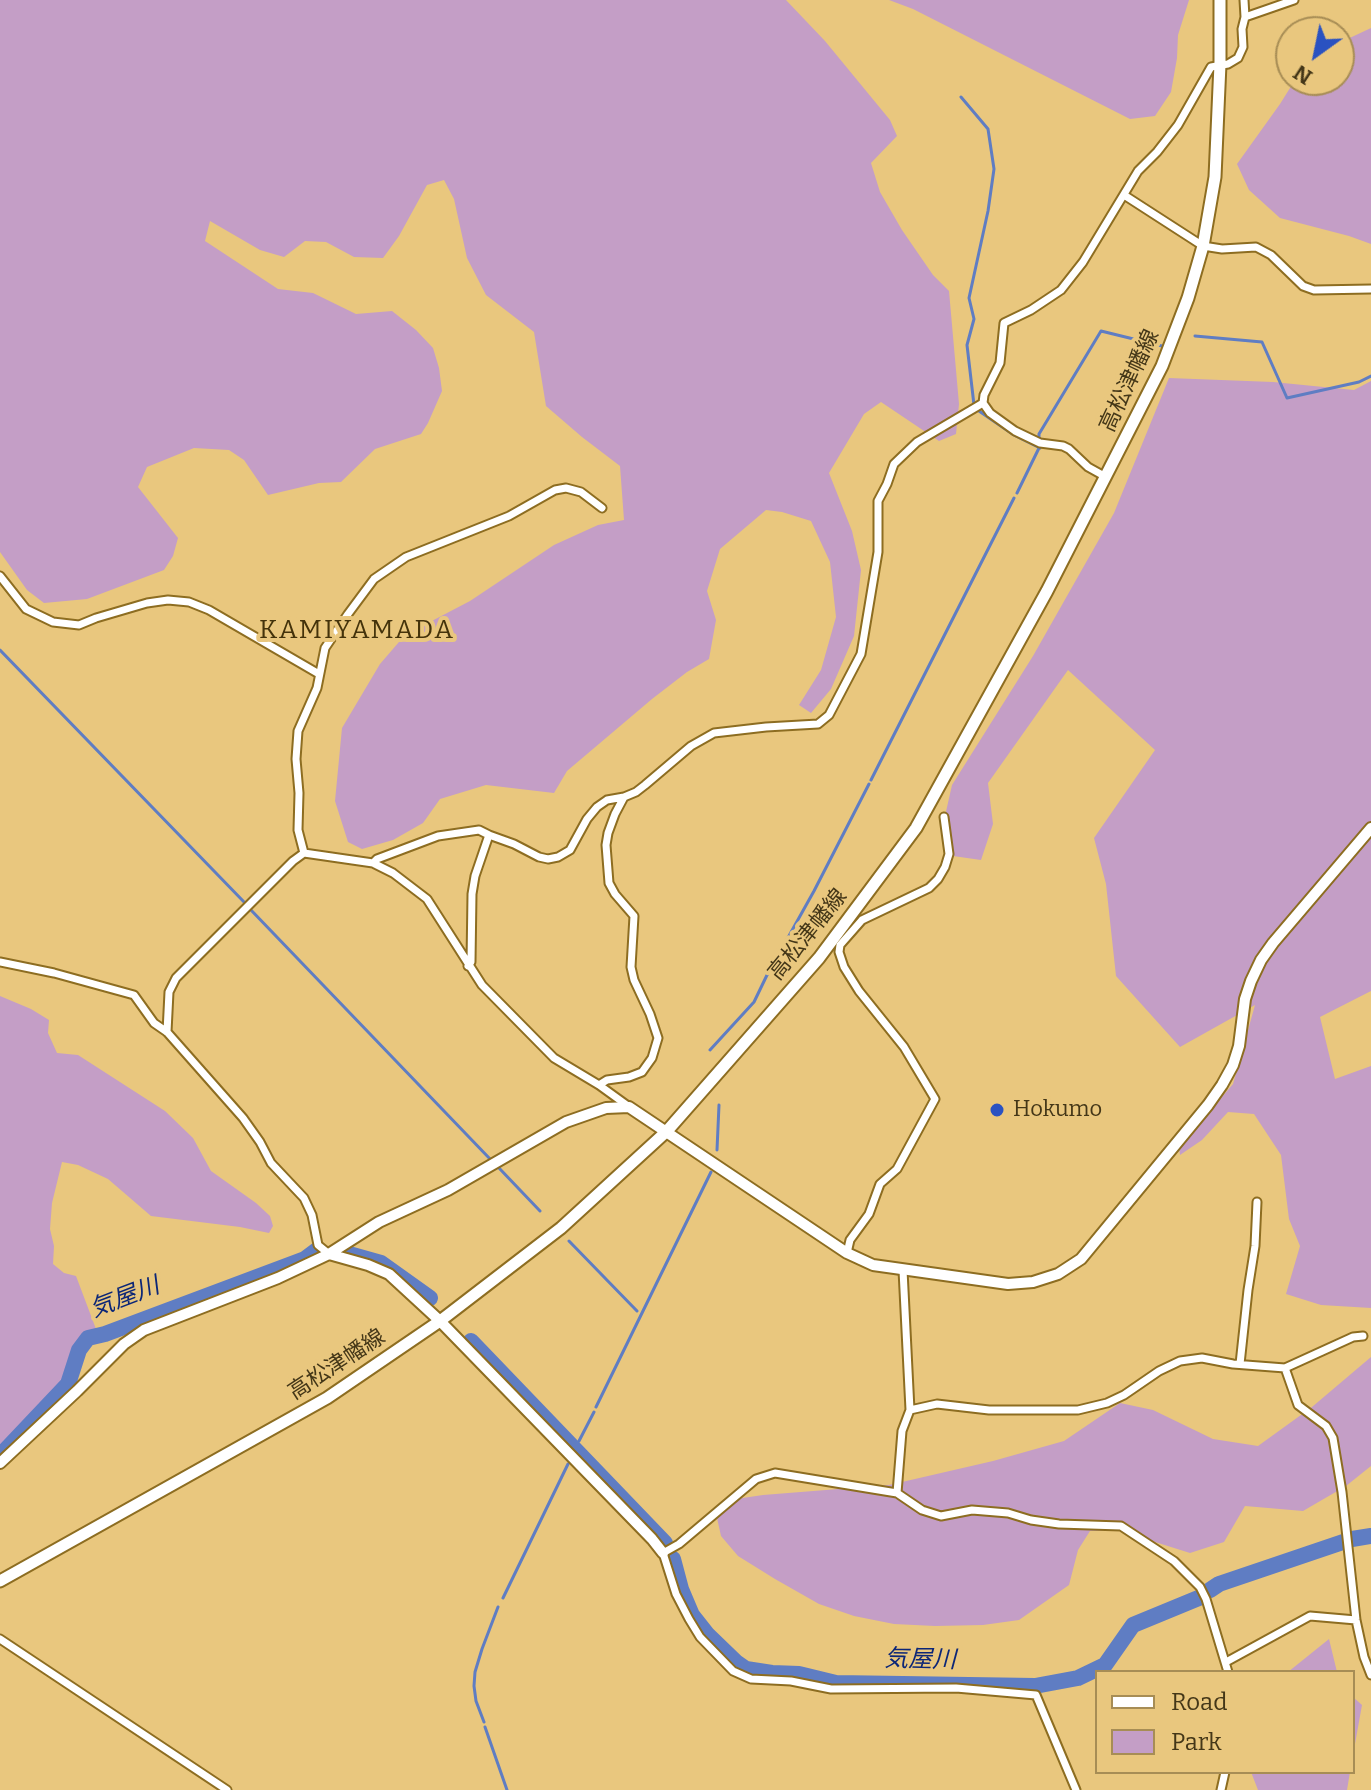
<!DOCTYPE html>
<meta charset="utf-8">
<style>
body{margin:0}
#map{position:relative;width:1371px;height:1790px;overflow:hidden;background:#e9c77e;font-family:Bitter,serif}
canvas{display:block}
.legend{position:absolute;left:1095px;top:1670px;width:260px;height:104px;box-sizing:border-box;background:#e9c77e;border:2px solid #a78d55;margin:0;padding:10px 14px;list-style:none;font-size:24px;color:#443718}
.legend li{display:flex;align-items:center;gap:16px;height:40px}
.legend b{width:40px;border:2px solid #a78d55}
.north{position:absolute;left:1275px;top:16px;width:80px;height:80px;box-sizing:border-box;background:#e9c77e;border:2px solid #a78d55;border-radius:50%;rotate:213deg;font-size:22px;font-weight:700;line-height:32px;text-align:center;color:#443718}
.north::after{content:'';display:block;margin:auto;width:28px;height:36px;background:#2a52c1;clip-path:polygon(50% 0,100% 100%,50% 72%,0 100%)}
</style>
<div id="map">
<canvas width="1371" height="1790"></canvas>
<ul class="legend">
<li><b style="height:10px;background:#fff"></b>Road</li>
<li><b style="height:22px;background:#c49ec6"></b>Park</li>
</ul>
<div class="north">N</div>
</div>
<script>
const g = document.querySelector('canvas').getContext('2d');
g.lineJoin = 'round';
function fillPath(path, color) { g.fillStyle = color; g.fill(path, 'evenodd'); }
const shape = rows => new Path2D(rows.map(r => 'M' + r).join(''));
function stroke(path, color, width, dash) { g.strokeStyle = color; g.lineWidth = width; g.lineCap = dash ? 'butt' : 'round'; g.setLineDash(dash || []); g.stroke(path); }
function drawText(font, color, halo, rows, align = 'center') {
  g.font = font + ' Bitter,"Noto Sans JP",serif'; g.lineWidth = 8; g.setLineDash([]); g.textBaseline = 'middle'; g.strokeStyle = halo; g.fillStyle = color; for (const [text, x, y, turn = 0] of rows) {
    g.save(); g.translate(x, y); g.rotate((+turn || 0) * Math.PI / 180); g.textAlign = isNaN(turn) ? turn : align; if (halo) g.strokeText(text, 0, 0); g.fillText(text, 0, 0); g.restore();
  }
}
fillPath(shape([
 [0,0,786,0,825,41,890,120,897,136,871,163,880,192,902,230,933,275,949,291,959,404,956,434,939,441,881,402,864,414,829,473,852,531,861,570,854,636,831,689,811,713,799,705,821,670,836,617,830,562,811,521,782,512,766,510,720,549,707,591,716,620,709,659,687,672,652,699,567,771,554,793,486,785,440,799,423,823,393,840,362,849,348,842,335,801,342,728,380,664,405,635,470,601,554,545,598,525,624,520,620,466,582,437,546,406,534,332,486,295,467,258,454,199,444,180,427,185,399,236,383,258,354,257,326,242,305,241,284,257,260,250,210,221,205,241,278,289,313,293,356,314,392,311,416,330,433,348,439,368,442,391,428,423,421,434,375,449,341,482,319,483,268,495,244,460,229,450,194,448,147,467,138,487,178,538,173,556,164,570,87,599,44,603,27,590,0,552],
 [889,0,1189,0,1178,35,1177,58,1171,92,1155,116,1130,119,913,9],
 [1371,28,1371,244,1349,236,1280,218,1249,190,1237,164,1280,104,1295,80,1339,80,1339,43],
 [1169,378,1273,382,1354,390,1371,381,1371,991,1320,1017,1335,1079,1371,1066,1371,1308,1321,1305,1286,1294,1300,1246,1289,1219,1281,1155,1254,1114,1228,1112,1202,1140,1180,1155,1179,1147,1233,1084,1255,1005,1180,1047,1116,976,1106,884,1094,838,1155,750,1068,670,988,783,993,824,981,860,953,856,945,816,952,785,1033,656,1114,513],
 [0,996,31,1009,49,1020,48,1033,57,1053,78,1055,165,1111,193,1138,211,1171,256,1203,270,1216,273,1226,269,1233,240,1227,151,1216,108,1179,78,1165,62,1162,52,1203,50,1229,54,1246,53,1264,64,1273,76,1276,96,1329,57,1387,0,1446],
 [1371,1357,1371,1466,1346,1486,1303,1511,1245,1506,1224,1542,1190,1553,1117,1530,1090,1531,1078,1550,1069,1585,1019,1620,983,1625,935,1626,894,1624,854,1616,819,1604,775,1579,738,1556,721,1536,717,1518,729,1500,763,1495,889,1485,993,1461,1064,1441,1120,1403,1153,1410,1213,1439,1258,1446,1312,1407],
 [1329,1639,1337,1672,1288,1672],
 [1353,1697,1362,1705,1353,1755],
 [1251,1772,1350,1772,1347,1790,1258,1790]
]), '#c49ec6');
stroke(shape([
 [961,97,988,129,994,169,988,211,969,298,974,319,967,345,974,405],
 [1195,336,1262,342,1287,398,1359,382,1371,376],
 [979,411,1014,435,1040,448],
 [1039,438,1039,434,1101,331,1162,346],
 [1017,493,1040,446],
 [0,650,245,903],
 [871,780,1014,498],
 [250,909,491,1160],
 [771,968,814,891,869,784],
 [710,1050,754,1002,768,973],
 [717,1150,719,1105],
 [499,1168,540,1211],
 [569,1241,637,1311],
 [596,1407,711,1172],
 [579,1441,594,1412],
 [503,1598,568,1464],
 [484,1722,476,1701,474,1686,475,1672,482,1649,498,1607],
 [485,1727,507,1790]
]), '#5f7dc3', 3);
stroke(shape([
 [349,1254,381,1263,430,1298],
 [471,1341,665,1543],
 [0,1456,68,1384,79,1350,88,1338,105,1334,305,1259,317,1250],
 [1352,1539,1371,1536],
 [673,1559,681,1589,692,1615,707,1634,736,1662,746,1669,772,1673,799,1674,836,1683,1035,1686,1078,1678,1105,1665,1133,1625,1201,1597],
 [1210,1590,1219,1584,1343,1542]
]), '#5f7dc3', 16);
const street = shape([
 [1245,17,1294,0],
 [1124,195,1203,246,1222,249,1256,247,1271,255,1303,286,1314,290,1371,289],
 [1106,477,1088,467,1069,449,1063,446,1040,443,1015,431,990,413,983,403,984,395,1000,363,1004,323,1031,310,1061,290,1083,262,1138,171,1157,152,1178,125,1211,67,1228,64,1238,58,1243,47,1242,29,1245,17,1244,0],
 [0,576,26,609,53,622,79,625,96,618,147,603,168,600,189,602,209,610,319,674],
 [489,835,514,844,539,857,548,859,558,857,570,850,587,819,597,807,607,800,624,797],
 [304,853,298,830,299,793,296,759,298,731,317,688,325,648,348,614,374,579,406,557,509,516,555,490,566,488,581,492,602,508],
 [373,863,377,859,438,836,479,830,489,835,475,876,472,894,471,962,468,966],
 [0,962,54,973,134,995,154,1023,167,1032,243,1118,260,1142,271,1163,304,1198,312,1215,318,1245,329,1254],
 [167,1032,169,992,176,978,293,861,304,853,373,863,393,873,427,899,482,985,554,1058,599,1085,628,1106],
 [599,1085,607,1080,629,1077,642,1072,652,1058,658,1038,650,1014,634,980,631,967,634,916,615,894,609,883,606,845,608,833,615,814,624,797,636,792,645,785,691,746,714,733,766,727,818,724,829,715,861,654,878,552,878,501,887,484,894,464,917,442,983,403],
 [847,1253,850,1240,869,1214,880,1184,897,1169,935,1099,904,1047,859,991,844,967,839,952,840,945,862,920,929,888,938,879,945,867,949,854,944,817],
 [1240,1364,1248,1290,1255,1246,1257,1202],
 [1285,1368,1353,1337,1363,1336],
 [910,1410,937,1404,989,1410,1078,1410,1107,1403,1124,1395,1159,1371,1180,1361,1202,1358,1233,1364,1285,1368,1298,1405,1326,1426,1333,1438,1342,1492,1356,1620,1364,1657,1371,1675],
 [897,1493,902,1431,910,1410,903,1270],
 [0,1639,227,1790],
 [1226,1662,1310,1616,1356,1620],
 [1076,1790,1036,1695,956,1688,831,1689,791,1681,751,1679,733,1671,700,1637,689,1619,676,1594,663,1553,679,1544,756,1479,775,1473,897,1493,922,1510,941,1516,972,1510,1008,1513,1031,1520,1059,1524,1121,1526,1174,1561,1200,1587,1206,1599,1228,1672],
 [1221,1790,1225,1772]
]);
const secondary = shape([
 [329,1254,368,1265,389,1274,440,1321,652,1539,663,1553],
 [0,1463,77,1391,124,1344,144,1330,278,1278,329,1254,379,1222,448,1190,566,1122,606,1108,629,1107,847,1253,873,1265,1008,1284,1033,1282,1058,1274,1081,1259,1208,1105,1222,1085,1233,1065,1239,1046,1245,999,1251,981,1261,960,1273,943,1371,828]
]);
const primary = shape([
 [0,1581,327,1398,440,1321,561,1228,667,1131,819,958,916,828,1047,591,1162,366,1188,298,1203,246,1215,177,1220,64,1220,0]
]);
stroke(street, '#8d6d21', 11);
stroke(secondary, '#8d6d21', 14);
stroke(primary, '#8d6d21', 15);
stroke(street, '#fff', 7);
stroke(secondary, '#fff', 10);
stroke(primary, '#fff', 11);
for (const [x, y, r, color] of [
 [997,1110,8,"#2a52c1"]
]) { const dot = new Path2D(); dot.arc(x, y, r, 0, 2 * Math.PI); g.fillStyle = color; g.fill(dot); stroke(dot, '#e9c77e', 3); }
drawText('22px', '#443718', '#e9c77e', [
 ["高松津幡線",1130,381,-65],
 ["高松津幡線",808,935,-51],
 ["高松津幡線",337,1365,-33]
]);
drawText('22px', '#443718', '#e9c77e', [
 ["Hokumo",1013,1110]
], 'left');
drawText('italic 24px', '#0c2677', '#e9c77e', [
 ["気屋川",125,1298,-21],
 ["気屋川",920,1660,1]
]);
g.letterSpacing = '2px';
drawText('26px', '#44330b', '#e9c77e', [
 ["KAMIYAMADA",357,631]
]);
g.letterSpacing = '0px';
</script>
